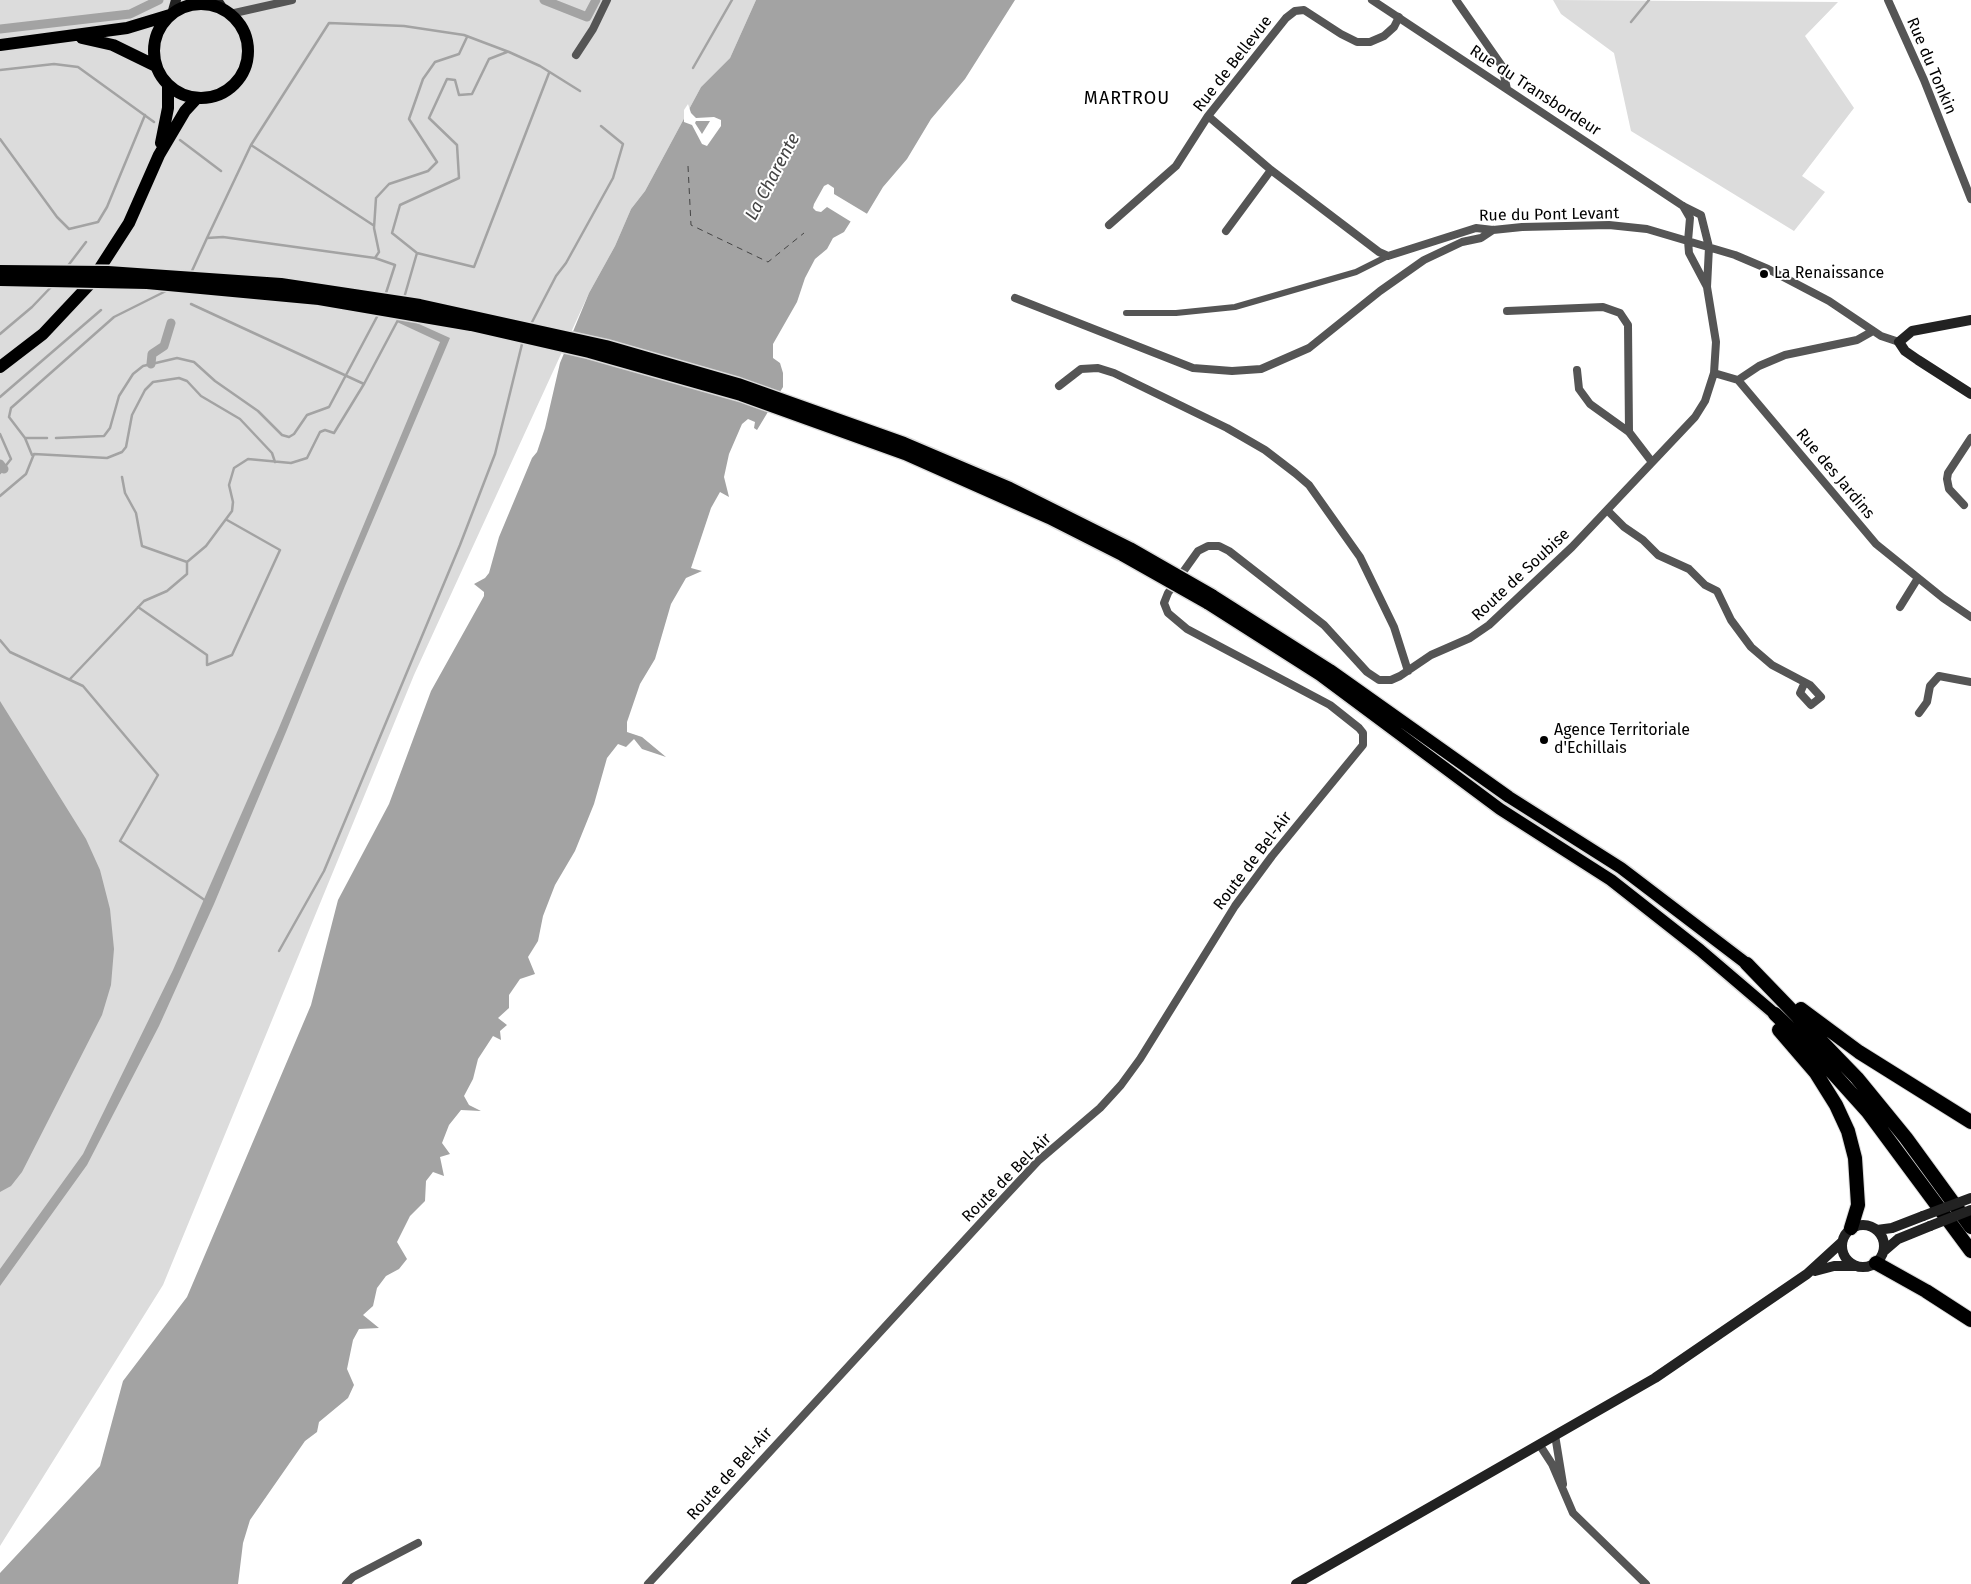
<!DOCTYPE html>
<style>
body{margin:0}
canvas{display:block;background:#fff}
</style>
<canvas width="1971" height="1584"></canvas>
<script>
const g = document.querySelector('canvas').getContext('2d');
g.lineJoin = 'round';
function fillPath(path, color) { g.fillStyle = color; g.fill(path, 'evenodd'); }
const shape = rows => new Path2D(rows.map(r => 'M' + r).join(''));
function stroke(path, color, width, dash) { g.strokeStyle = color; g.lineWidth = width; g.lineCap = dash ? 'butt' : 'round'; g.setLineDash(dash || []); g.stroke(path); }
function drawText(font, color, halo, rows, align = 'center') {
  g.font = font + ' "Fira Sans",sans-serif'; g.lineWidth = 4; g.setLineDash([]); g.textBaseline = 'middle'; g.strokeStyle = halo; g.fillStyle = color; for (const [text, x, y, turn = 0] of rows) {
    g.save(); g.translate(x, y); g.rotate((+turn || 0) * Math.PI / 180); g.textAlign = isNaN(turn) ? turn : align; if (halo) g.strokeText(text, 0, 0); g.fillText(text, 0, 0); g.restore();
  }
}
fillPath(shape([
 [0,0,756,0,730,58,701,87,645,191,631,209,615,246,589,293,414,675,163,1285,0,1546],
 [1553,0,1838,2,1805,36,1854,108,1802,176,1825,192,1794,231,1631,131,1614,53,1561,14]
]), '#dcdcdc');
fillPath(shape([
 [756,0,1015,0,965,79,931,119,907,159,883,187,865,217,856,213,844,232,833,238,827,249,815,259,805,278,797,302,773,344,773,358,780,363,783,373,783,387,757,430,754,428,755,422,748,419,742,424,729,454,724,477,729,497,720,492,711,508,691,568,702,571,686,578,671,604,655,659,640,684,627,722,627,732,642,737,666,757,642,749,634,739,626,747,618,744,607,758,594,804,575,851,555,885,543,916,538,941,528,957,535,974,520,979,509,995,509,1008,498,1018,507,1025,500,1031,501,1040,493,1036,478,1059,473,1079,464,1096,469,1105,481,1111,461,1110,449,1125,442,1143,450,1154,440,1157,444,1176,433,1172,426,1181,425,1201,410,1216,397,1242,407,1259,399,1269,386,1276,377,1288,373,1306,363,1315,379,1328,359,1329,353,1340,347,1369,354,1385,348,1398,319,1422,317,1432,305,1441,250,1520,243,1543,238,1584,0,1584,0,1573,100,1466,123,1381,187,1297,311,1005,338,900,389,804,431,691,484,596,484,592,474,584,485,578,489,573,499,537,532,458,537,452,545,428,560,363,589,293,615,246,631,209,645,191,701,87,730,58],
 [399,315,450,338,345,586,286,732,214,904,159,1026,87,1165,0,1286,0,1269,83,1154,173,970,278,730,440,342,397,322],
 [0,701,86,839,100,870,110,909,114,949,111,985,102,1015,22,1172,11,1186,0,1192]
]), '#a3a3a3');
fillPath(shape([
 [688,104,691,113,696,118,714,117,721,120,721,126,707,146,702,144,692,125,684,122,684,110],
 [696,121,710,121,702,134,695,123],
 [828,184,834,188,834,194,869,215,867,219,857,216,853,223,827,207,821,212,816,211,813,208,814,204,824,186]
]), '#fff');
stroke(shape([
 [1631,22,1649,0],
 [467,37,459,54,435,62,423,79,409,119,437,162,428,171,389,184,376,198,374,228,379,252,375,258,223,237,207,238,251,145,329,23,404,26,464,35,509,52,540,66,580,91],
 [507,52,489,59,472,94,459,95,455,80,447,79,429,118,457,145,459,178,400,205,392,233,417,253,474,267,549,73],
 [693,68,732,0],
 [0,70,54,64,78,67,154,122],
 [0,139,57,217,69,229,98,222,107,207,145,115],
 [180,140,221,171],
 [251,145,373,225],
 [375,258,395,265,385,296],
 [67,267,86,242],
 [191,273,207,238],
 [404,298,417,253],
 [191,304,364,384,398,320],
 [530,326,556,276,566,263,613,178,623,144,601,126],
 [0,334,32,307,53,285],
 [0,397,101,310],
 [0,434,11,459,0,473],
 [26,438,47,438],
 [56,438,104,436,110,428,119,396,133,374,143,366,177,358,194,362,215,381,258,411,282,435,289,437,294,434,307,415,329,407,379,313],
 [32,455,25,438,9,417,11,408,114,317,168,290],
 [122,477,125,493,136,513,142,546,187,562,206,546,232,511,233,502,229,485,234,468,248,459,291,463,307,458,320,432,325,430,334,433,364,384],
 [0,496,26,474,34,454,107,458,122,452,126,447,132,415,145,390,153,382,179,378,187,381,201,396,240,419,272,453,275,462],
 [138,607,207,655,207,665,232,655,280,550,227,520],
 [0,640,10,652,83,686,158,775,120,841,206,901],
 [70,679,144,601,167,591,187,574,187,562],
 [279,951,324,871,460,545,495,454,523,340]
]), '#a3a3a3', 2.5);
stroke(shape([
 [544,0,587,17,596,0],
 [0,29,130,14,159,0],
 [151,364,152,354,164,346,171,323],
 [0,464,4,469]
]), '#a3a3a3', 9);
stroke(shape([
 [688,166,691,225,768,262,804,233]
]), '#444', 1, [6, 5]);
const primary = shape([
 '154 51a47 47 0 1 1 94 0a47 47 0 1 1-94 0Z',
 [82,38,113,45,156,66],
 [0,45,127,28,170,15],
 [161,143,168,108,168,85],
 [0,367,43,334,89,285,129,223,159,155,185,111,197,98],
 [1212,595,1330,670,1509,797,1621,868,1747,964],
 [1207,603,1320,675,1500,809,1611,880,1700,950,1775,1014]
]);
const trunk = shape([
 [1747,964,1857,1078,1906,1138,1971,1227],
 [1801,1009,1859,1052,1971,1122],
 [1775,1014,1814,1052,1868,1112,1971,1251],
 [1779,1030,1816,1073,1836,1105,1848,1131,1855,1158,1858,1205,1851,1228],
 [1876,1263,1926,1291,1971,1320]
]);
stroke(primary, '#dbdbdb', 15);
stroke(trunk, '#dbdbdb', 16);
stroke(shape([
 [1126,313,1176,313,1235,307,1356,272,1388,256]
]), '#555', 6);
stroke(shape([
 [1456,0,1502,66,1507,89],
 [1888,0,1924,80,1971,199],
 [230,14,292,0],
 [576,55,593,29,607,0],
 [1208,116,1271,170,1379,252,1388,256,1476,228,1493,230,1522,227,1609,225,1647,229,1735,255,1768,269,1829,301,1881,336,1899,342],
 [1683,206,1690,218,1688,241,1689,253,1707,287],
 [1109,225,1176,166,1208,116,1286,18,1295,11,1304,10,1341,34,1357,42,1370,42,1384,36,1394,27,1399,17],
 [1226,231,1271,170],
 [1015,298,1193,368,1232,371,1261,369,1309,348,1380,291,1424,260,1462,242,1481,238,1493,230],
 [1507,311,1603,307,1620,313,1628,325,1629,432,1652,462],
 [1577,370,1579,389,1590,404,1629,432],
 [1714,373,1738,380,1759,366,1785,355,1857,340,1873,331],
 [1738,380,1876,544,1943,598,1971,617],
 [1059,386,1081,369,1098,368,1114,373,1227,428,1265,450,1295,473,1309,485,1360,557,1394,627,1408,671],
 [1964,505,1949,489,1947,479,1948,473,1971,438],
 [1607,510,1624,527,1643,540,1658,555,1689,569,1705,585,1717,591,1731,620,1751,647,1772,665,1810,685,1821,697,1811,705,1800,693,1804,684],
 [1900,607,1918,578],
 [1919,713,1927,702,1930,686,1939,676,1971,682],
 [1555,1435,1563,1484],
 [1539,1444,1552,1464,1573,1513,1646,1584],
 [346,1584,353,1577,418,1543],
 [648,1584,997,1205,1038,1161,1100,1108,1121,1085,1140,1059,1235,906,1272,856,1363,745,1363,733,1359,728,1330,705,1187,629,1168,613,1164,603,1168,593,1198,551,1208,546,1219,546,1229,551,1324,625,1367,672,1379,680,1391,680,1400,676,1431,655,1470,638,1489,625,1572,547,1695,417,1705,401,1714,373,1716,342,1707,287,1709,247,1701,215,1683,206,1372,0]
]), '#555', 8);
stroke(shape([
 [217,0,223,9],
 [172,14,176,0],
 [1971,320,1912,331,1899,342,1905,351,1918,360,1971,394],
 '1842 1246a21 21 0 1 1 42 0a21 21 0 1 1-42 0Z',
 [1877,1230,1892,1228,1923,1216],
 [1884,1251,1898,1239,1930,1226],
 [1815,1271,1834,1266,1854,1266],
 [1296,1584,1655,1378,1807,1274,1842,1242]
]), '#222', 10);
stroke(primary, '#000', 12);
stroke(trunk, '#000', 14);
const primaryBridge = shape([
 [0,271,108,272,281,284,420,305,606,346,738,384,904,443,1010,488,1130,548,1212,595],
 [0,280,147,283,319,299,471,325,589,352,741,395,905,454,1049,518,1122,555,1207,603]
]);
stroke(primaryBridge, '#dbdbdb', 15, []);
stroke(shape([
 [1923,1216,1971,1198],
 [1930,1226,1971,1210]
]), '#222', 10);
stroke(primaryBridge, '#000', 12);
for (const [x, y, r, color] of [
 [1764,274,5,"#000"],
 [1544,740,5,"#000"]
]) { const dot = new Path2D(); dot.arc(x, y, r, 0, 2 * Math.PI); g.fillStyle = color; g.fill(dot); stroke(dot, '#fff', 2); }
drawText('16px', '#000', '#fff', [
 ["Rue de Bellevue",1233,64,-52],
 ["Rue du Tonkin",1931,66,67],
 ["Rue du Transbordeur",1535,91,33],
 ["Rue du Pont Levant",1549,215,-1],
 ["Rue des Jardins",1835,474,50],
 ["Route de Soubise",1521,575,-43],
 ["Route de Bel-Air",1253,861,-53],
 ["Route de Bel-Air",1007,1178,-45],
 ["Route de Bel-Air",730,1474,-48]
]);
drawText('16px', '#000', '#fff', [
 ["La Renaissance",1774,274],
 ["Agence Territoriale",1554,731],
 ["d'Echillais",1554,749]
], 'left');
g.letterSpacing = '1px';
drawText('18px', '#000', '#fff', [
 ["MARTROU",1127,99]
]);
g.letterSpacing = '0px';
drawText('italic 18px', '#444', '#fff', [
 ["La Charente",773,177,-62]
]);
</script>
